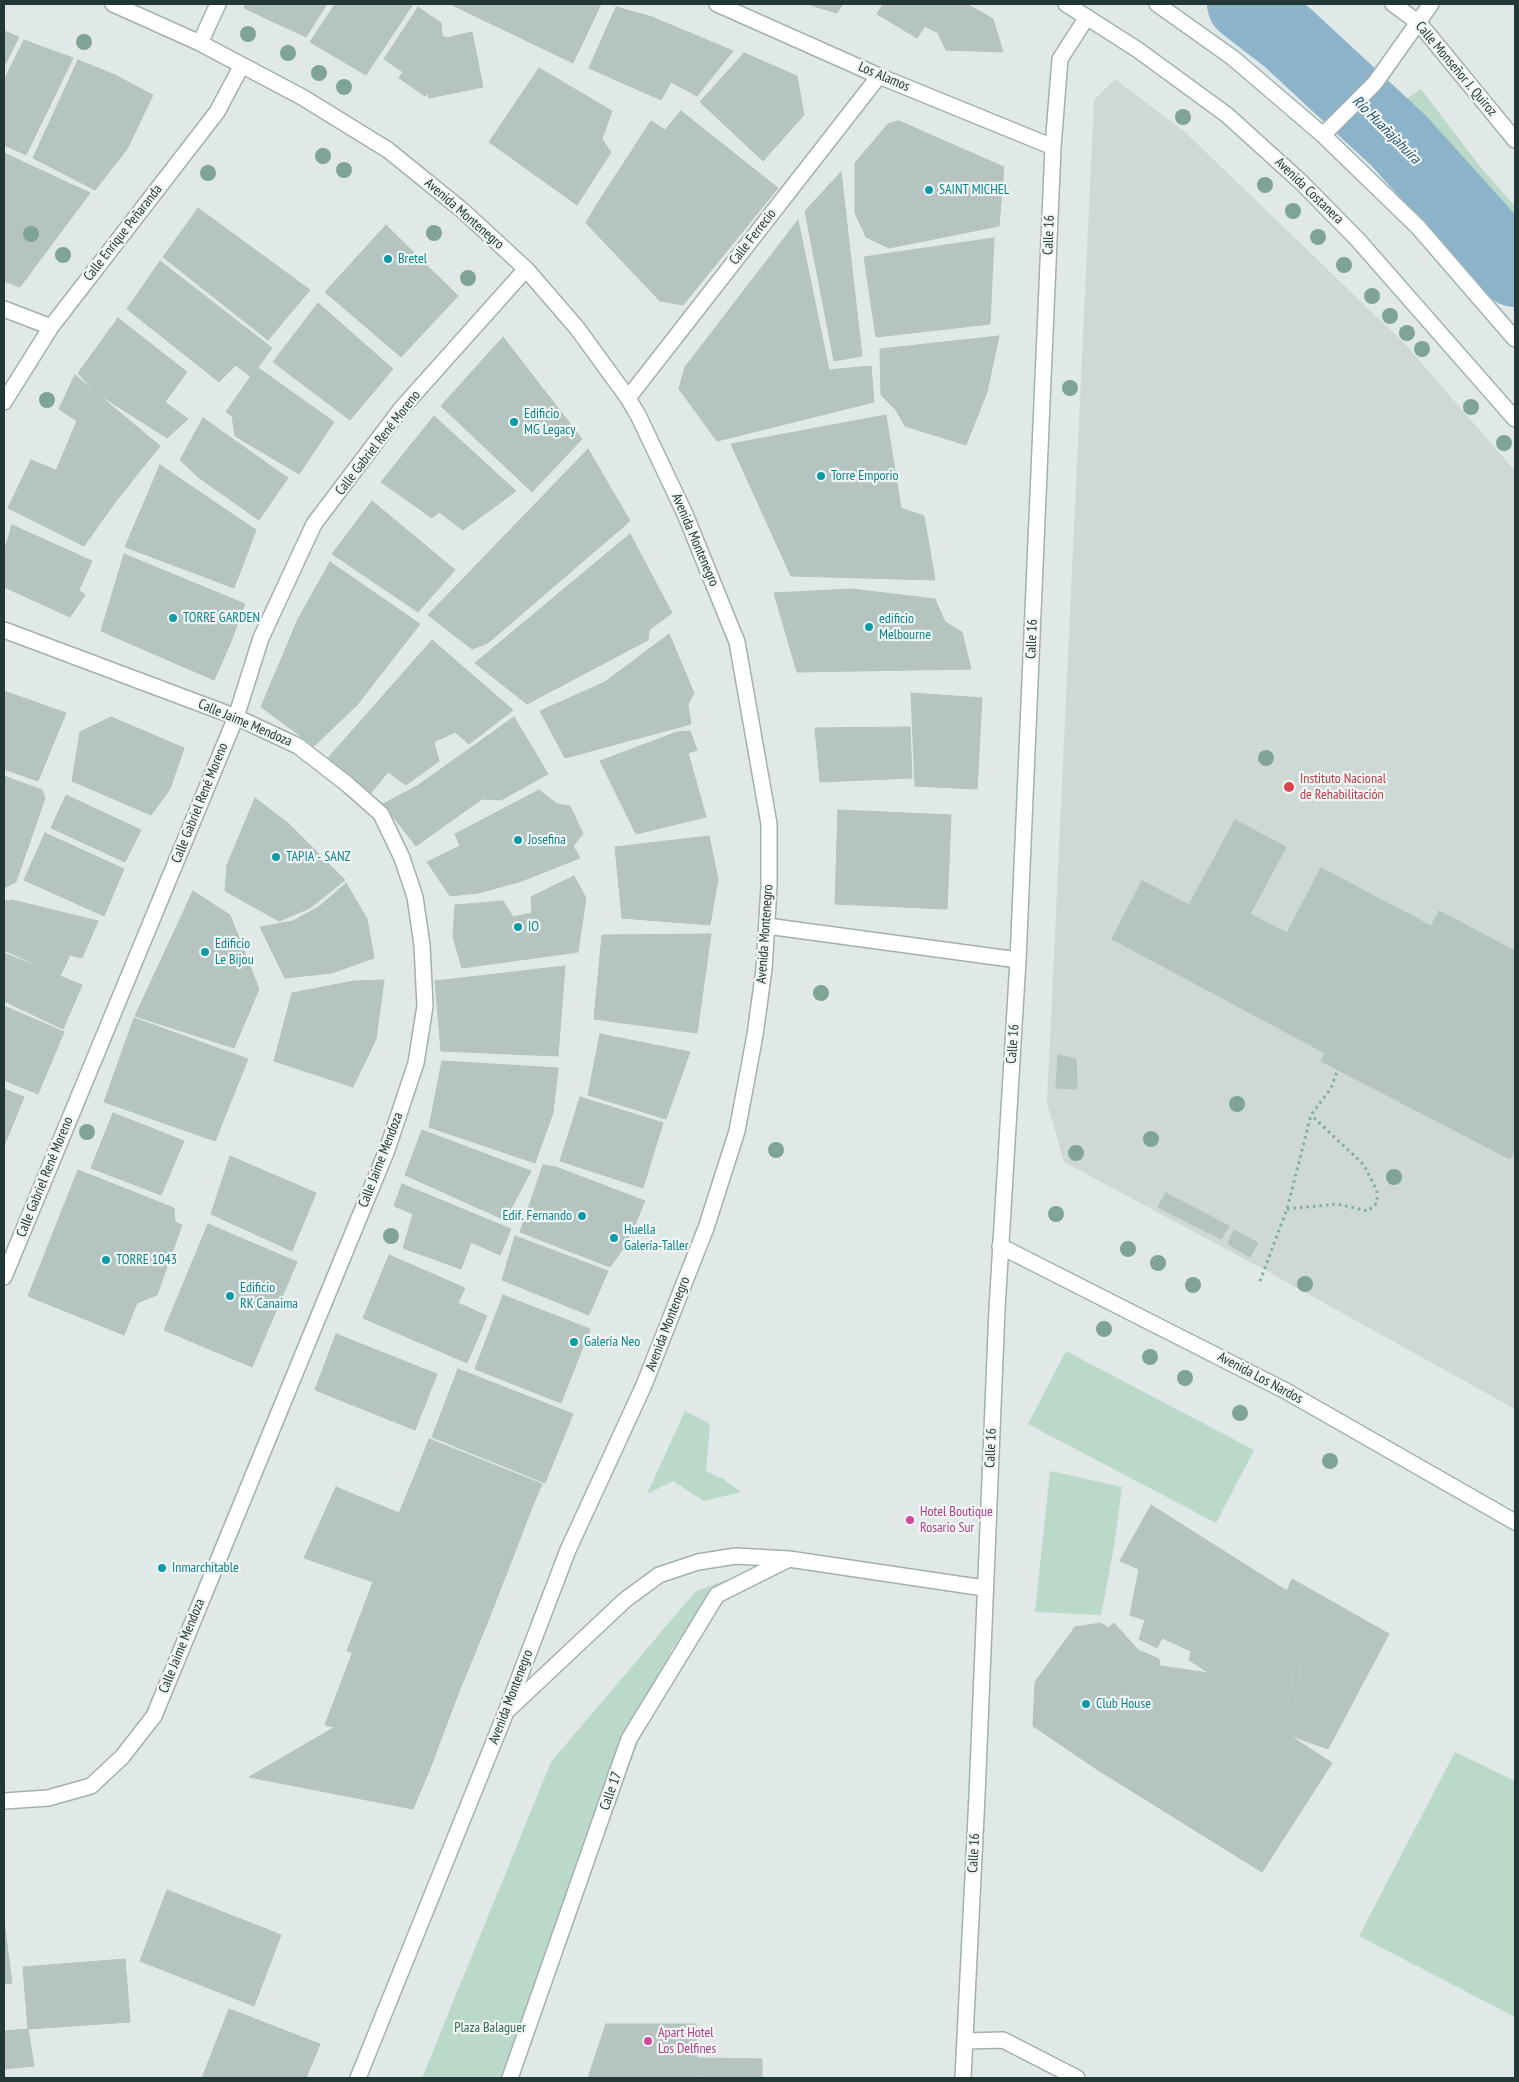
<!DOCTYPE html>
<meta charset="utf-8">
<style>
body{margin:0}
#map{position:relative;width:1519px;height:2082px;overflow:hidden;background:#e0e9e7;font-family:"PT Sans Narrow",sans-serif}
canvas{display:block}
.frame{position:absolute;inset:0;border:5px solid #223837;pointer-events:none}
</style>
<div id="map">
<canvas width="1519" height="2082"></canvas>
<div class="frame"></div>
</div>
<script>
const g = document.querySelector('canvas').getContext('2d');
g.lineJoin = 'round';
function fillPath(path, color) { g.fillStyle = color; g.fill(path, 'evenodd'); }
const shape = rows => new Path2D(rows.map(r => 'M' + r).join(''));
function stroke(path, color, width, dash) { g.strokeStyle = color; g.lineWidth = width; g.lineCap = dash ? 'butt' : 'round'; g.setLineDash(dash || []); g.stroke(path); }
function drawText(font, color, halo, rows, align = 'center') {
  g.font = font + ' "PT Sans Narrow",sans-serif'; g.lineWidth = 4.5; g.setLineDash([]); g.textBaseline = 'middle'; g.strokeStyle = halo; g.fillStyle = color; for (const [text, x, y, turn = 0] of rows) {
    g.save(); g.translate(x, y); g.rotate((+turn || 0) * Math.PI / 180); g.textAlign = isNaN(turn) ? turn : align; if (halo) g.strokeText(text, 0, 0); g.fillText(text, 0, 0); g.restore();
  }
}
fillPath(shape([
 [1115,79,1185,132,1406,345,1515,471,1515,1409,1265,1270,1064,1162,1047,1103,1094,100]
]), '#ced9d6');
fillPath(shape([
 [1421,89,1481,168,1515,206,1515,239,1439,163,1390,110],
 [1066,1351,1254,1450,1216,1523,1028,1424],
 [685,1411,710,1424,706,1471,723,1479,741,1492,704,1501,673,1481,647,1494],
 [1050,1471,1122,1487,1114,1547,1101,1615,1035,1612],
 [728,1579,697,1612,671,1651,598,1853,519,2078,422,2078,551,1762,695,1592],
 [1455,1752,1515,1781,1515,2017,1359,1936]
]), '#bad9c9');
fillPath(shape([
 [1382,106,1515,250,1515,300,1433,204,1358,128]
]), '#8cb3ca');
stroke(shape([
 [1244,4,1288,38,1399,141,1515,270]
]), '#8cb3ca', 74);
const building = shape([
 [246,4,327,4,306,37,244,8,246,4],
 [335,4,413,4,366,75,310,42,335,4],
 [450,4,601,4,573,63,450,4],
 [807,4,843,4,837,13,807,4],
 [883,4,967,4,993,19,1003,52,946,50,938,33,925,26,917,38,877,14,883,4],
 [418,7,441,23,442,36,447,38,472,32,483,87,429,98,428,93,425,96,399,78,403,72,384,59,418,7],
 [616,7,652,17,733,51,697,96,671,82,661,100,589,68,616,7],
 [4,31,19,37,4,67,4,31],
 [24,40,73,58,26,155,4,145,4,80,24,40],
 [744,53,797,76,804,115,763,161,700,102,744,53],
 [78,60,115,75,153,95,127,149,95,190,33,158,78,60],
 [539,68,612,111,602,139,611,152,577,205,489,142,539,68],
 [681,111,778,188,683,305,660,301,586,223,597,204,651,121,665,130,681,111],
 [899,121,1004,167,999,226,889,248,866,237,855,213,855,163,888,124,899,121],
 [4,153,90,193,20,287,4,281,4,153],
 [841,172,862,356,834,361,805,211,841,172],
 [198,208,310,290,268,340,163,257,198,208],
 [798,220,829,370,871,366,874,402,717,441,679,389,685,367,798,220],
 [386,225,458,296,401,357,325,292,386,225],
 [994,238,990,324,876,337,864,257,994,238],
 [160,261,272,348,251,377,236,365,219,382,127,309,160,261],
 [318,303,393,369,350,420,273,362,318,303],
 [118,318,187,372,165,402,188,419,167,438,95,392,78,373,118,318],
 [999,336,987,392,966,445,905,426,896,410,881,395,880,349,999,336],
 [503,337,582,439,532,492,441,406,503,337],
 [257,367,334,422,299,474,235,436,232,416,226,412,257,367],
 [75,375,160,446,116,501,88,483,56,471,77,421,59,409,75,375],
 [886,415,901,508,924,516,935,580,791,576,731,444,886,415],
 [434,416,516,491,463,530,439,512,432,518,381,482,434,416],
 [203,418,288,478,259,520,198,477,180,460,203,418],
 [588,449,630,521,488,643,472,649,428,615,588,449],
 [31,460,88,483,116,501,84,546,8,508,31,460],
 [160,465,256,530,234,588,125,547,160,465],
 [372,501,455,570,418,612,332,554,372,501],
 [12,525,92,561,79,590,85,595,70,617,4,587,4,552,12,525],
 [630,534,672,613,649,630,648,640,527,704,475,663,630,534],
 [124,554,245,604,230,644,214,680,101,631,124,554],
 [330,562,420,624,357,705,314,746,261,707,298,619,330,562],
 [851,589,935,599,945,622,962,632,971,669,797,672,774,593,851,589],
 [669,634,694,693,688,705,691,724,565,758,540,711,605,682,669,634],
 [432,640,513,710,469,744,455,732,434,742,439,761,406,785,388,772,370,794,328,758,432,640],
 [4,691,66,713,38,781,4,769,4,691],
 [911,693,982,698,977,789,915,786,911,693],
 [111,717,184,748,170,789,151,815,72,781,80,732,111,717],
 [514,717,548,774,501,800,482,799,416,846,383,804,417,786,514,717],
 [910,727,912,778,820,782,815,728,910,727],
 [690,731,697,750,688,753,706,817,636,834,600,761,677,732,690,731],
 [4,776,42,790,45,798,16,882,4,888,4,776],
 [539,790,557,804,570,806,583,834,573,846,580,858,519,882,478,893,450,896,427,862,460,846,455,834,539,790],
 [66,795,141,830,125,862,51,828,66,795],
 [255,798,288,823,345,880,310,908,279,921,225,891,227,865,255,798],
 [838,810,951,815,947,909,835,904,838,810],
 [1235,820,1286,847,1250,914,1287,933,1321,868,1431,926,1439,911,1515,951,1515,1149,1510,1159,1321,1061,1325,1053,1112,939,1142,881,1189,905,1235,820],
 [45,833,124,869,104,916,24,880,45,833],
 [709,836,718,879,710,925,622,918,615,847,709,836],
 [574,876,586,898,578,952,462,968,453,937,455,905,503,901,513,917,532,913,531,897,574,876],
 [346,883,367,919,374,958,332,973,285,978,260,927,293,921,320,906,346,883],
 [193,891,230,915,259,989,234,1048,135,1016,193,891],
 [12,900,98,921,82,958,70,955,60,976,4,950,4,901,12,900],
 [711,934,697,1033,594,1019,602,935,711,934],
 [4,953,82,985,63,1029,4,1001,4,953],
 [565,966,558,1056,441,1051,435,981,565,966],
 [384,980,376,1039,353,1087,274,1061,292,993,354,981,384,980],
 [4,1006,64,1032,38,1094,4,1080,4,1006],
 [134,1018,248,1059,215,1141,104,1102,134,1018],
 [600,1034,690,1052,666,1119,588,1095,600,1034],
 [1058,1055,1076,1059,1077,1089,1056,1088,1058,1055],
 [442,1061,558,1068,553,1113,535,1163,429,1127,442,1061],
 [4,1089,24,1097,4,1146,4,1089],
 [580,1097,663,1123,643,1188,560,1161,580,1097],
 [113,1113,184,1141,161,1195,91,1168,113,1113],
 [422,1130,531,1171,505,1220,405,1175,422,1130],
 [230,1156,316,1193,292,1251,211,1214,230,1156],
 [543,1165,556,1167,645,1201,627,1243,610,1267,520,1232,543,1165],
 [78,1170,174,1208,175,1222,182,1225,157,1295,137,1303,124,1335,28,1296,78,1170],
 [402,1184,511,1229,500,1255,471,1242,461,1269,403,1248,413,1214,394,1206,402,1184],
 [1166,1193,1229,1226,1221,1239,1158,1207,1166,1193],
 [208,1224,297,1262,252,1367,164,1330,208,1224],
 [1234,1230,1258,1243,1250,1257,1228,1244,1234,1230],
 [515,1236,608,1271,589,1315,502,1280,515,1236],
 [389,1255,465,1288,458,1303,487,1316,467,1363,363,1318,389,1255],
 [503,1295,590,1329,561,1403,475,1369,503,1295],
 [336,1334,437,1374,415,1430,315,1390,336,1334],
 [458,1369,573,1414,545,1483,432,1437,458,1369],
 [429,1439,542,1484,531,1510,419,1465,429,1439],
 [419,1465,531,1510,513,1557,399,1513,419,1465],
 [336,1487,399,1513,373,1582,304,1558,336,1487],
 [1151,1505,1287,1591,1292,1579,1389,1634,1328,1749,1289,1735,1298,1659,1233,1622,1216,1654,1209,1673,1189,1660,1191,1651,1162,1638,1157,1648,1139,1639,1145,1620,1130,1615,1139,1569,1120,1561,1151,1505],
 [399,1513,513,1557,486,1626,373,1582,399,1513],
 [373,1582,486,1626,458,1694,347,1651,373,1582],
 [1233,1622,1298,1659,1289,1735,1332,1763,1262,1872,1098,1770,1160,1666,1209,1673,1216,1654,1233,1622],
 [1101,1623,1108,1628,1114,1623,1138,1650,1159,1659,1160,1666,1098,1770,1033,1726,1035,1682,1075,1627,1101,1623],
 [352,1654,458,1694,431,1766,335,1727,325,1725,352,1654],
 [335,1727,431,1766,413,1809,249,1777,335,1727],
 [167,1890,281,1935,254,2006,140,1961,167,1890],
 [4,1921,12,1983,4,1984,4,1921],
 [125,1959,130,2022,28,2029,23,1967,125,1959],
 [229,2009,320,2044,306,2078,202,2078,229,2009],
 [606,2024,696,2024,697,2078,588,2078,606,2024],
 [28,2029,34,2066,4,2069,4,2031,28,2029],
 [697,2058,762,2059,762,2078,697,2078,697,2058]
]);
fillPath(building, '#b5c4c1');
stroke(building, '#b3c2bf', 1);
const street = shape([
 [113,4,200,43,302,97,388,150,462,210,526,269,577,328,628,398,639,417,685,514,737,642,769,824,769,887,764,969,755,1035,737,1131,706,1228,644,1385,568,1550,506,1712,358,2078],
 [717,4,879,76,1053,147],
 [1393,4,1419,23,1515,140],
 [200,43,218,4],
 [1323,135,1375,83,1431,4],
 [4,309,51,327],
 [628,398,879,76],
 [4,402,51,327,217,112,242,65],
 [4,630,236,717,298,746,347,784,381,814,402,858,415,897,422,945,425,1006,416,1063,387,1150,154,1716,122,1757,91,1786,48,1798,4,1801],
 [767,926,1018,960],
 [4,1277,236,717,261,638,314,524,401,409,526,269],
 [509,1709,625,1600,659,1575,698,1562,736,1556,789,1559,984,1588],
 [966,2041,1003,2040,1077,2078],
 [510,2078,629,1739,717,1595,789,1559],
 [963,2078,977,1796,997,1309,1018,960,1053,147,1060,59,1087,17]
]);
const secondary = shape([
 [1066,4,1138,50,1227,115,1302,183,1358,240,1515,419],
 [1157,4,1233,58,1323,135,1418,227,1515,339],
 [1000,1246,1284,1390,1515,1522]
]);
stroke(street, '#a3b0af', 18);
stroke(secondary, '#a0b4b1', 18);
stroke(shape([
 [1287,1209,1337,1204,1368,1211,1377,1203,1377,1191,1364,1165,1311,1115],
 [1260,1281,1287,1209,1311,1115,1331,1088,1338,1069]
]), '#83aaa6', 3, [2.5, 4]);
stroke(street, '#fff', 15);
stroke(secondary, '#fff', 15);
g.fillStyle = '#7fa496';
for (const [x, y] of [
 [248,34],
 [84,42],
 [288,53],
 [319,73],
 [344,87],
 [1183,117],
 [323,156],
 [344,170],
 [208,173],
 [1265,185],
 [1293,211],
 [434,233],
 [31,234],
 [1318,237],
 [63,255],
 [1344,265],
 [468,278],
 [1372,296],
 [1390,316],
 [1407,333],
 [1422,349],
 [1070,388],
 [47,400],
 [1471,407],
 [1504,443],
 [1266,758],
 [821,993],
 [1237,1104],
 [87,1132],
 [1151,1139],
 [776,1150],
 [1076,1153],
 [1394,1177],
 [1056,1214],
 [391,1236],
 [1128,1249],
 [1158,1263],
 [1305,1284],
 [1193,1285],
 [1104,1329],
 [1150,1357],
 [1185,1378],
 [1240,1413],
 [1330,1461]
]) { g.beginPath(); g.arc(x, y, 8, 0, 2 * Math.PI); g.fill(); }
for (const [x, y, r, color] of [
 [929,190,5,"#0f9aa8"],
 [388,259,5,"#0f9aa8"],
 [514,422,5,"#0f9aa8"],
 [821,476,5,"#0f9aa8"],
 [173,618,5,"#0f9aa8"],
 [869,627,5,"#0f9aa8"],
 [1289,787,6,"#e0444e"],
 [518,840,5,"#0f9aa8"],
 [276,857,5,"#0f9aa8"],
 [518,927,5,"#0f9aa8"],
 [205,952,5,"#0f9aa8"],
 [582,1216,5,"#0f9aa8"],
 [614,1238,5,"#0f9aa8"],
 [106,1260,5,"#0f9aa8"],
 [230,1296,5,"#0f9aa8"],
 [574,1342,5,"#0f9aa8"],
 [910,1520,5,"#d1479c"],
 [162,1568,5,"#0f9aa8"],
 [1086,1704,5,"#0f9aa8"],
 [648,2041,5,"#d1479c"]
]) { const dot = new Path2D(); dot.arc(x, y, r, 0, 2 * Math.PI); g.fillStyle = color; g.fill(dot); stroke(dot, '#f0f6f4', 2); }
drawText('14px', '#223837', '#f0f6f4', [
 ["Calle Monseñor J. Quiroz",1456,69,50],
 ["Los Alamos",884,77,23],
 ["Avenida Costanera",1309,191,44],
 ["Avenida Montenegro",464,214,41],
 ["Calle Enrique Peñaranda",123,233,-52],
 ["Calle 16",1049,235,-88],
 ["Calle Ferrecio",753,237,-52],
 ["Calle Gabriel René Moreno",378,443,-52],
 ["Avenida Montenegro",695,540,67],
 ["Calle 16",1032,639,-88],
 ["Calle Jaime Mendoza",245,723,23],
 ["Calle Gabriel René Moreno",200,803,-68],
 ["Avenida Montenegro",765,934,-86],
 ["Calle 16",1013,1044,-86],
 ["Calle Jaime Mendoza",381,1160,-69],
 ["Calle Gabriel René Moreno",45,1177,-68],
 ["Avenida Montenegro",668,1324,-69],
 ["Avenida Los Nardos",1260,1378,28],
 ["Calle 16",991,1448,-88],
 ["Calle Jaime Mendoza",182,1646,-68],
 ["Avenida Montenegro",511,1697,-69],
 ["Calle 17",611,1791,-71],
 ["Calle 16",974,1853,-87]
]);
drawText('14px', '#0d838f', '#f0f6f4', [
 ["SAINT MICHEL",939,190],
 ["Bretel",398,259],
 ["Edificio",524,414],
 ["MG Legacy",524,430],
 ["Torre Emporio",831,476],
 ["TORRE GARDEN",183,618],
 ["edificio",879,619],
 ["Melbourne",879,635],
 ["Josefina",528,840],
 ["TAPIA - SANZ",286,857],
 ["IO",528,927],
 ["Edificio",215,944],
 ["Le Bijou",215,960],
 ["Edif. Fernando",572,1216,"right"],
 ["Huella",624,1230],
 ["Galería-Taller",624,1246],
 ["TORRE 1043",116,1260],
 ["Edificio",240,1288],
 ["RK Canaima",240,1304],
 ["Galería Neo",584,1342],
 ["Inmarchitable",172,1568],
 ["Club House",1096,1704]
], 'left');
drawText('14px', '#be3a42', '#f0f6f4', [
 ["Instituto Nacional",1300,779],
 ["de Rehabilitación",1300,795]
], 'left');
drawText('14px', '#b23c85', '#f0f6f4', [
 ["Hotel Boutique",920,1512],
 ["Rosario Sur",920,1528],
 ["Apart Hotel",658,2033],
 ["Los Delfines",658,2049]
], 'left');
drawText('14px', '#306b53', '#f0f6f4', [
 ["Plaza Balaguer",490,2028]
]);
drawText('italic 15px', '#22516e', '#f0f6f4', [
 ["Río Huañajahuira",1386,130,45]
]);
</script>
